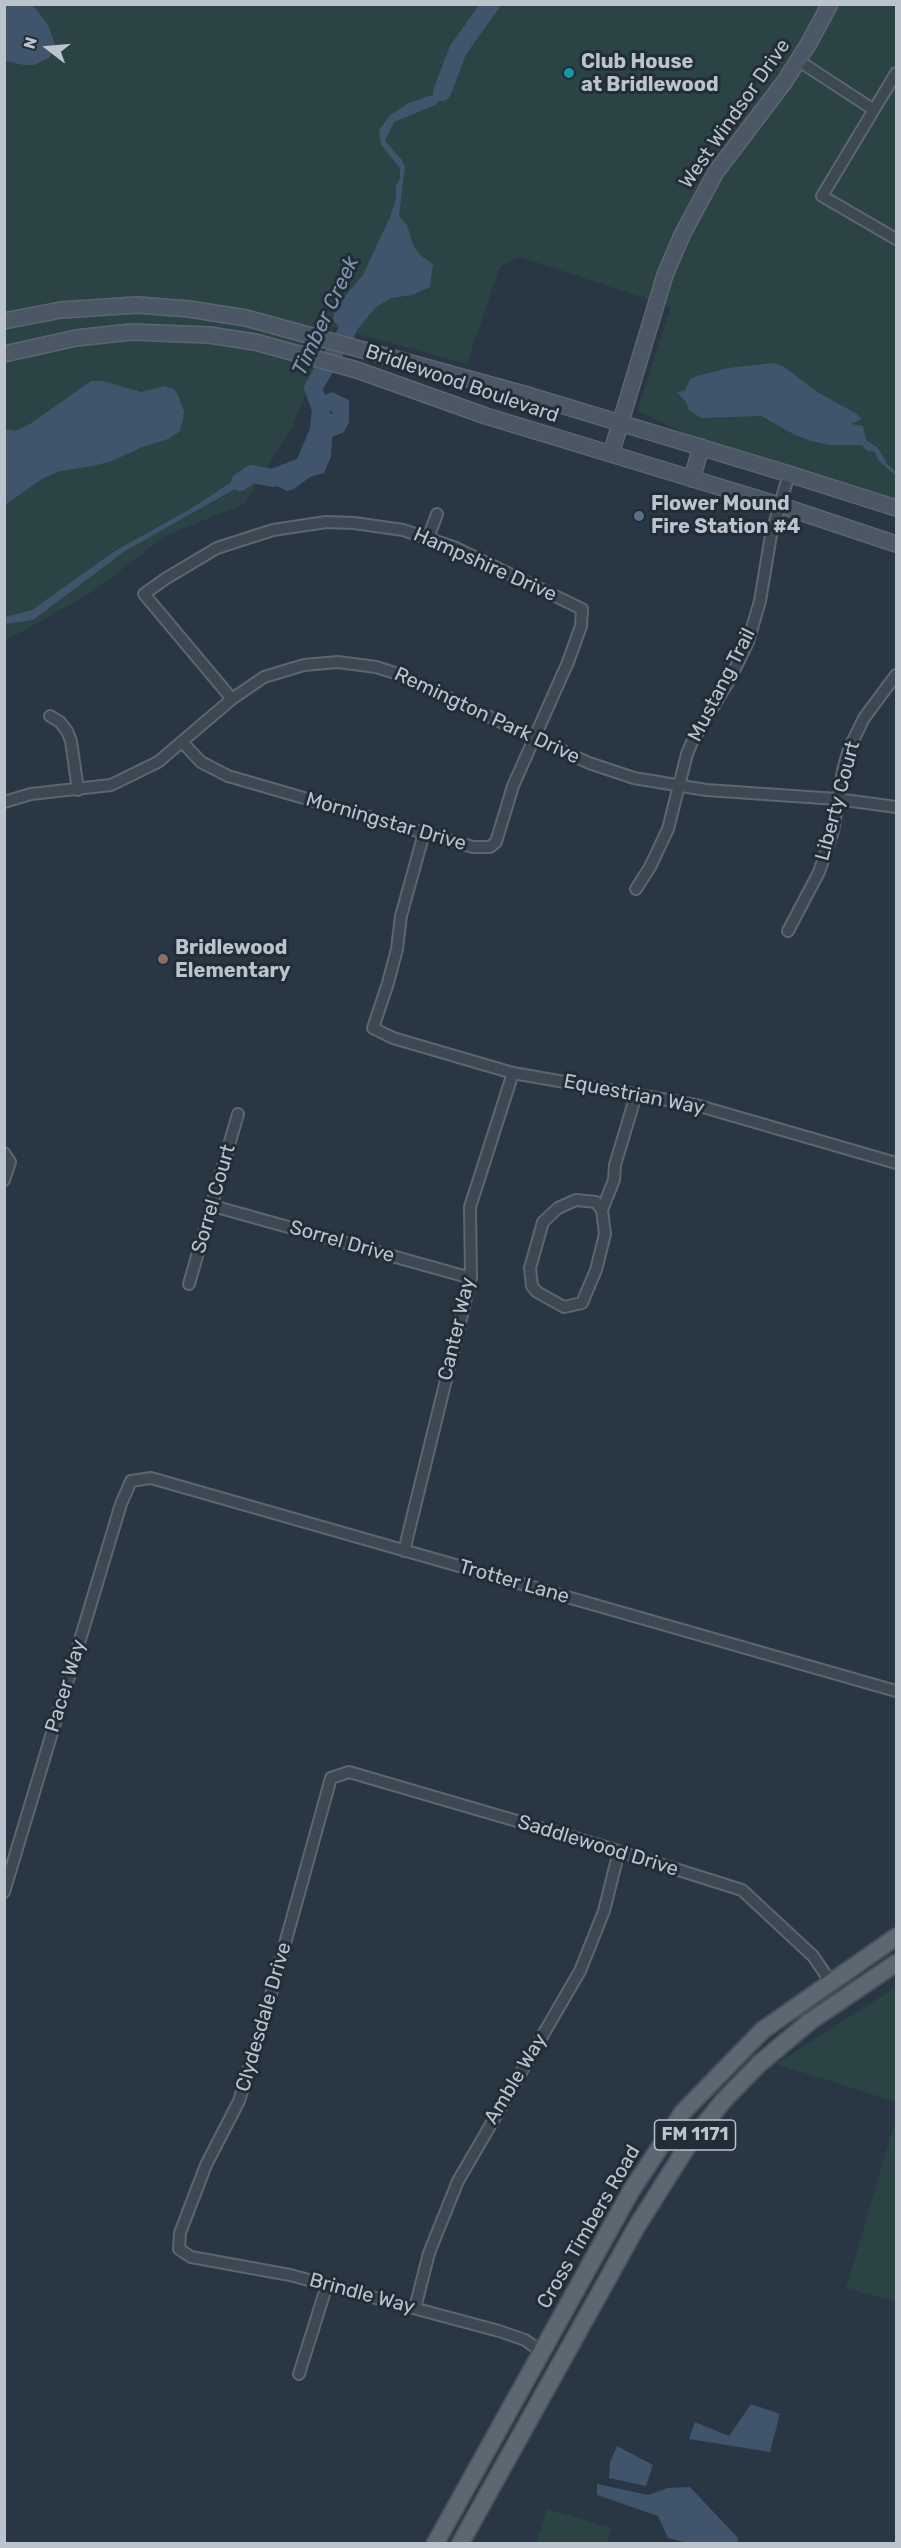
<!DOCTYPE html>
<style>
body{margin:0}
#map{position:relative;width:901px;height:2548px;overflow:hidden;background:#293643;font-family:Rubik,sans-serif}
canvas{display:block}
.frame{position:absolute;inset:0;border:6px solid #bbc3cc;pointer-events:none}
.north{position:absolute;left:18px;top:18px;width:60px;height:60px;-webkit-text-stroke:4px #222d38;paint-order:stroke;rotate:286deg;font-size:16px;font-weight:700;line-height:24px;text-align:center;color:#bbc3cc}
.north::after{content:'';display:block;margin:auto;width:21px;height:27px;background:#bbc3cc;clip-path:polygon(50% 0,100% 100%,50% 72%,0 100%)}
</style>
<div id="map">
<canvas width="901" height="2548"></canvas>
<div class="frame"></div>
<div class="north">N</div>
</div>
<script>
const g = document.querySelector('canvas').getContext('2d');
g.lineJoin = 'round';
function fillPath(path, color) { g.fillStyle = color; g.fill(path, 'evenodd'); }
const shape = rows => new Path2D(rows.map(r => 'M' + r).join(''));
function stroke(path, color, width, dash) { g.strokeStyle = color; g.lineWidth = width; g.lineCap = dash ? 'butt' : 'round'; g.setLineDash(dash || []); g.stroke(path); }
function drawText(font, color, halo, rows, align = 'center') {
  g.font = font + ' Rubik,sans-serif'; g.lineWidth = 6; g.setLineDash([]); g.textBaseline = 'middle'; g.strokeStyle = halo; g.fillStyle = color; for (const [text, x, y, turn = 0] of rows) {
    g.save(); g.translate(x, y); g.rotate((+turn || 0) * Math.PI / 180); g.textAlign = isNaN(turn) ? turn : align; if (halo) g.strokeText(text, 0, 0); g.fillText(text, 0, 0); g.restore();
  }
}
fillPath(shape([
 [5,5,896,5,896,504,703,441,637,411,671,307,520,257,500,267,467,364,333,327,292,428,244,504,165,536,94,591,5,641],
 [896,1987,896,2102,776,2064,820,2036],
 [896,2118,896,2302,846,2288],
 [547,2509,612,2528,607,2543,536,2543]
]), '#2b4344');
fillPath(shape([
 [4,5,31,5,36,9,48,25,55,44,54,50,49,58,34,65,24,65,5,61],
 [494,5,500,5,470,45,443,98,435,105,394,122,385,141,401,159,405,166,399,216,407,225,413,245,420,255,433,264,430,287,412,295,391,298,376,307,352,336,341,332,341,329,333,320,334,314,338,304,363,275,390,217,396,199,396,186,400,179,400,168,381,145,379,130,390,115,409,103,435,94,441,88,470,36],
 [774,363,783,366,817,392,857,414,862,419,851,424,863,426,866,440,878,448,887,464,896,472,896,476,878,460,875,452,866,450,862,445,830,445,811,441,795,435,761,416,701,418,689,410,686,402,677,392,685,391,690,379,697,376,728,368],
 [91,381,103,381,141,392,165,386,173,389,177,393,184,411,183,421,179,432,168,439,140,448,112,461,93,466,60,471,42,479,5,505,5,429,15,431,30,424],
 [332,392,349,400,349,422,344,432,332,437,331,457,324,473,310,477,294,489,287,491,265,480,249,478,242,485,125,551,33,620,5,624,5,617,32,610,115,551,192,508,245,473,253,472,270,479,304,454,314,454,321,444,320,435,313,432,314,424,320,412,333,414,323,399,325,395],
 [751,2404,780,2414,770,2452,689,2439,695,2422,729,2436],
 [617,2446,653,2465,646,2486,609,2478,610,2462],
 [597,2484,648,2495,668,2488,690,2487,738,2538,737,2543,688,2543,668,2538,658,2516,597,2495]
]), '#40556b');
stroke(shape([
 [442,92,458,50,491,4],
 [240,482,252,474,273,478,304,466,319,430,321,409,313,388,346,333,355,312]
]), '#40556b', 18);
const street = shape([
 [799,61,874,110],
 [896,73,822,196,896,239],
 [428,538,437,514],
 [50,716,60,722,67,731,71,741,78,790],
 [183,743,201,762,228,776,473,847,490,847,496,842,513,786,568,662,581,626,582,609,456,548,403,530,354,523,326,522,273,530,217,548,165,579,144,594,232,699],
 [4,802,31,794,111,785,158,762,232,699,264,677,304,665,338,662,376,667,395,673,589,763,634,778,706,790,837,799,896,807],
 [424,833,401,916,397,949,388,983,373,1028,393,1038,513,1073,696,1105,896,1163],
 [636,889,650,867,668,829,687,754,692,742,730,679,748,642,760,601,771,535,789,474],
 [788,931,819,872,826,852,833,831,843,770,849,749,864,718,896,675],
 [4,1153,10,1162,4,1180],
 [576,1200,596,1202,602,1210,605,1234,596,1270,582,1303,564,1307,537,1292,532,1286,530,1268,543,1222,558,1208,576,1200],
 [213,1206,471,1278],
 [602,1210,614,1180,615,1165,636,1095],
 [189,1284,238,1114],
 [404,1551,471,1278,470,1207,513,1073],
 [4,1892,121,1504,131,1481,151,1478,896,1691],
 [415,2308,429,2253,458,2181,580,1971,604,1911,619,1851],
 [542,2352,525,2340,499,2331,290,2275,191,2257,179,2249,180,2233,206,2165,239,2101,263,2023,331,1778,349,1772,599,1845,742,1890,813,1956,830,1981],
 [299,2374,327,2285]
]);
const secondary = shape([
 [4,321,61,310,137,305,189,309,246,318,531,396,789,474,896,508],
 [4,354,76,338,131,332,209,335,255,342,357,370,486,416,779,505,896,544],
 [611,454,665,275,682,235,716,172,785,81,809,43,830,4],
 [692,479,701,447]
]);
const primary = shape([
 [435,2544,631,2191,683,2112,763,2030,896,1937],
 [460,2544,637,2226,690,2142,724,2100,759,2064,809,2022,896,1963]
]);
stroke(street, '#5c6670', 14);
stroke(secondary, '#5c6670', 18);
stroke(primary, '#47515c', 20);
stroke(street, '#3d4853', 10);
stroke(secondary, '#4c5765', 15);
stroke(primary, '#5c6772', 16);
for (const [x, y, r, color] of [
 [569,73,6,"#0f9aa8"],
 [639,516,6,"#5c6f8a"],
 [163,959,6,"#8d6e63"]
]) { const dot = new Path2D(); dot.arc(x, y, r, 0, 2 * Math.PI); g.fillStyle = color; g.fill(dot); stroke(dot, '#222d38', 2); }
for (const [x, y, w] of [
 [695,2135,81]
]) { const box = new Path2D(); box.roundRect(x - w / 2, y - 15, w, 30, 4.5); g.fillStyle = '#222d38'; g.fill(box); stroke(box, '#bbc3cc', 1.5); }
drawText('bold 18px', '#bbc3cc', null, [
 ["FM 1171",695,2135]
]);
drawText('bold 20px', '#bbc3cc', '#222d38', [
 ["Club House",581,62],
 ["at Bridlewood",581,85],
 ["Flower Mound",651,504],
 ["Fire Station #4",651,527],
 ["Bridlewood",175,948],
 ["Elementary",175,971]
], 'left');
drawText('20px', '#bbc3cc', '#222d38', [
 ["West Windsor Drive",735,114,-55],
 ["Bridlewood Boulevard",462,384,19],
 ["Hampshire Drive",485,565,24],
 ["Mustang Trail",722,685,-63],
 ["Remington Park Drive",487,716,25],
 ["Liberty Court",838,801,-75],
 ["Morningstar Drive",386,822,16],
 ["Equestrian Way",634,1095,11],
 ["Sorrel Court",214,1199,-74],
 ["Sorrel Drive",342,1242,16],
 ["Canter Way",457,1329,-77],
 ["Trotter Lane",514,1582,16],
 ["Pacer Way",66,1686,-73],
 ["Saddlewood Drive",598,1846,17],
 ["Clydesdale Drive",264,2017,-74],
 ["Amble Way",516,2079,-59],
 ["Cross Timbers Road",589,2227,-60],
 ["Brindle Way",362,2294,15]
]);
drawText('italic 21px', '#7d96ad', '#222d38', [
 ["Timber Creek",326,316,-65]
]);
</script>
